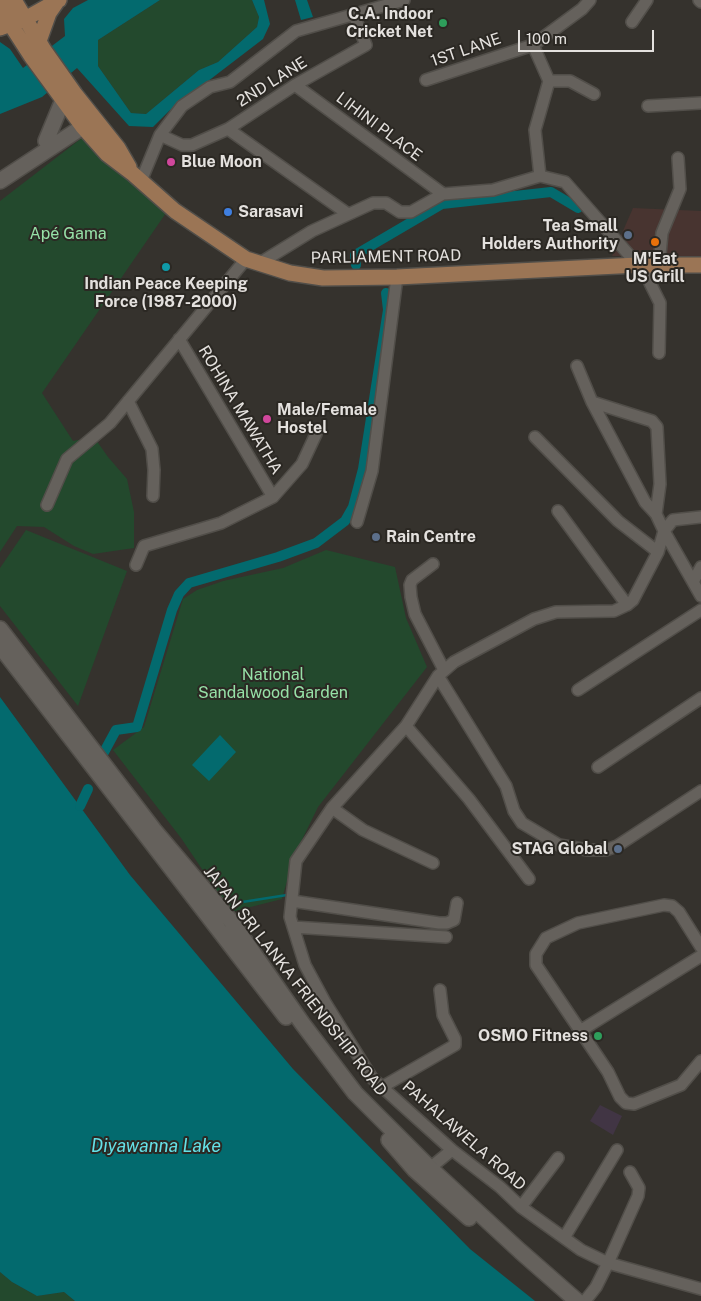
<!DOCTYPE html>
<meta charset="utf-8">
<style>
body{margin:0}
#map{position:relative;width:701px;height:1301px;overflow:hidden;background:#35322d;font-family:"Public Sans",sans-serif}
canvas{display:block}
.scale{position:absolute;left:518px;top:30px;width:136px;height:22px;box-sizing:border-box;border:2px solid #e4e1de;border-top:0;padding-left:6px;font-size:15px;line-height:18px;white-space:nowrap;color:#e4e1de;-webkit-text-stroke:4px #2b2823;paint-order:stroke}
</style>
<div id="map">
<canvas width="701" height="1301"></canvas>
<div class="scale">100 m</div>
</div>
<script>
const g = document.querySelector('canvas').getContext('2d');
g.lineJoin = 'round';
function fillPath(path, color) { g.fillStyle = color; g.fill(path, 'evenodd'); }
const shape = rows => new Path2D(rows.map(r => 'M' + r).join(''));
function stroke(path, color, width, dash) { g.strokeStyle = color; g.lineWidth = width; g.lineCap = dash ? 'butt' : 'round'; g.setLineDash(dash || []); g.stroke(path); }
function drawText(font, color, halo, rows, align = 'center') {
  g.font = font + ' "Public Sans",sans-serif'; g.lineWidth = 4; g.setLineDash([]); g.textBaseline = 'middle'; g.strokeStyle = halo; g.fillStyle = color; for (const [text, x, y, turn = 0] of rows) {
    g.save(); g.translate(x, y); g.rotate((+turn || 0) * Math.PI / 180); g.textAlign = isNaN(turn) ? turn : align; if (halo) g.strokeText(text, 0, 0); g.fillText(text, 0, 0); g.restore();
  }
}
fillPath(shape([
 [633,208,701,211,701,257,612,256]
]), '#483430');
fillPath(shape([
 [600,1105,622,1116,613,1135,590,1121]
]), '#413544');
fillPath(shape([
 [160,0,252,0,259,17,257,27,218,62,199,70,146,114,131,113,98,66,98,40],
 [87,134,166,213,42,393,73,441,94,437,108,457,127,479,134,512,134,548,93,554,74,546,44,527,17,526,0,552,0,201],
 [26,530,127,571,78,706,0,606,0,568],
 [326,550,395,567,406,618,427,667,318,807,294,856,282,899,231,912,181,838,113,750,144,727,183,599,197,590,223,581,283,568],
 [0,1272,12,1282,37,1296,64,1292,75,1301,0,1301]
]), '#23492d');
fillPath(shape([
 [88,0,160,0,98,40,98,66,131,113,146,114,199,70,218,62,257,27,259,17,252,0,264,0,270,24,263,39,169,111,153,127,129,126,77,68,42,97,0,114,0,42,10,49,23,68,65,36,64,19,73,8],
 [295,0,307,0,313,17,301,20],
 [0,697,130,875,293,1069,470,1249,535,1301,75,1301,64,1292,37,1296,12,1282,0,1272],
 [220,735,236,752,209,781,192,765]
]), '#036a6e');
stroke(shape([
 [236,903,287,895]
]), '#036a6e', 2.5);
stroke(shape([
 [356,265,355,255,442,204,551,192,578,208],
 [103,754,116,730,137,727,172,610,179,594,189,583,278,557,316,543,345,521,353,507,363,469,388,310,386,293],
 [80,806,88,789]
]), '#036a6e', 10);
const minor = shape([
 [699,0,701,2],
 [632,22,647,0],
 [533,45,549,81,535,130,540,176,565,182,638,265],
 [426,80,533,45,582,9,590,0],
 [549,81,570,81,594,94],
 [295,85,443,194],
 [648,106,701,103],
 [228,129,348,214],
 [160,135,182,145,192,145,228,129,295,85,366,45,353,13],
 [141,181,160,135,182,106,210,87,230,82,296,31,404,0],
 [260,263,312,231,373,203,386,203,400,212,411,212,443,194,493,190,540,176],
 [650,265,650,283,660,303,659,353],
 [659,265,662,233,680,189,678,158],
 [179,339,273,497],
 [577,366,592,402,645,502,656,514],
 [128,401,152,449,154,470,153,496],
 [592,402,652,421,657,427,660,484,656,514,664,531,701,596],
 [535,437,618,521,658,552],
 [47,505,67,459,110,423,246,259],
 [558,511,627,605],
 [701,517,673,520,664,531,658,552,633,600,627,605,614,611,556,612,534,619,454,662,438,676,406,726,332,808,296,861,290,917,305,965,326,1004,372,1078,452,1150,500,1187,521,1207,581,1250,608,1263,701,1289],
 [357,522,372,471,397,277],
 [433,564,412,580,410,585,411,597,415,614,444,670],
 [136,565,144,546,221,523,273,497,302,464,316,434],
 [693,582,701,567],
 [438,676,506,786,514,811,522,823,559,845,588,850,606,850,617,846,701,791],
 [578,690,701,610],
 [406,726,469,799,529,879],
 [598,767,701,698],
 [332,808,363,830,433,863],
 [292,901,439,923,447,923,454,920,457,903],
 [293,927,446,937],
 [701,947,679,912,672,906,664,905,578,923,546,938,536,954,536,965,608,1072,620,1097,626,1103,634,1104,681,1085,701,1061],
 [580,1031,701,956],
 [382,1087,455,1045,455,1039,443,1015,440,990],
 [430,1168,452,1150],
 [521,1207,558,1158],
 [564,1238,617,1150],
 [585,1301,596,1287,608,1263,638,1196,639,1188,630,1172]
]);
const secondary = shape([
 [46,141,63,100],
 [0,181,93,120],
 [0,629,154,830,231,921,302,1023,355,1093,430,1168,520,1251,577,1301],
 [0,646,286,1017],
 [389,1140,415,1170,469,1218]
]);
const primary = shape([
 [14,0,44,50,75,94,118,148,129,167],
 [0,3,11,25,31,56,83,127,107,154,132,173,175,211,246,259,290,273,323,278,397,277,638,265,701,265],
 [0,28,25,19,59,0],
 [39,41,49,13,56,3]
]);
stroke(minor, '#514e49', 14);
stroke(secondary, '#514e49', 18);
stroke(primary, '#514e49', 18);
stroke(minor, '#65615c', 11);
stroke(secondary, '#65615c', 15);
stroke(primary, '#9b7555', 15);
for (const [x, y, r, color] of [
 [443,23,5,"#2e9e5b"],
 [171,162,5,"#d1479c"],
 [228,212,5,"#3f7fe0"],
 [628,235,5,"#5c6f8a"],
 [655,242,5,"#e8710a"],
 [166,267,5,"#0f9aa8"],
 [267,419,5,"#d1479c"],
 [376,537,5,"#5c6f8a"],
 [618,849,5,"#5c6f8a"],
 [598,1036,5,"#2e9e5b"]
]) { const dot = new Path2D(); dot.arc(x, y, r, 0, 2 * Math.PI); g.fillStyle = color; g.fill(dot); stroke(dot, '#2b2823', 2); }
drawText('bold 16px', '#e4e1de', '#2b2823', [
 ["C.A. Indoor",433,14],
 ["Cricket Net",433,32],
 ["Blue Moon",181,162,"left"],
 ["Sarasavi",238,212,"left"],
 ["Tea Small",618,226],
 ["Holders Authority",618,244],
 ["M'Eat",655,259,"center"],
 ["US Grill",655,277,"center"],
 ["Indian Peace Keeping",166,284,"center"],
 ["Force (1987-2000)",166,302,"center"],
 ["Male/Female",277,410,"left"],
 ["Hostel",277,428,"left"],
 ["Rain Centre",386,537,"left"],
 ["STAG Global",608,849],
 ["OSMO Fitness",588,1036]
], 'right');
drawText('16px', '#e4e1de', '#2b2823', [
 ["1ST LANE",466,50,-19],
 ["2ND LANE",272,82,-32],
 ["LIHINI PLACE",379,127,37],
 ["PARLIAMENT ROAD",386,257,-1],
 ["ROHINA MAWATHA",240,410,59],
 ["JAPAN SRI LANKA FRIENDSHIP ROAD",295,981,52],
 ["PAHALAWELA ROAD",464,1136,41]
]);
drawText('16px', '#96e1a7', '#2b2823', [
 ["Apé Gama",68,234],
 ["National",273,675],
 ["Sandalwood Garden",273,693]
]);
drawText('italic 18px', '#65e1e7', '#2b2823', [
 ["Diyawanna Lake",156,1146]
]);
</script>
